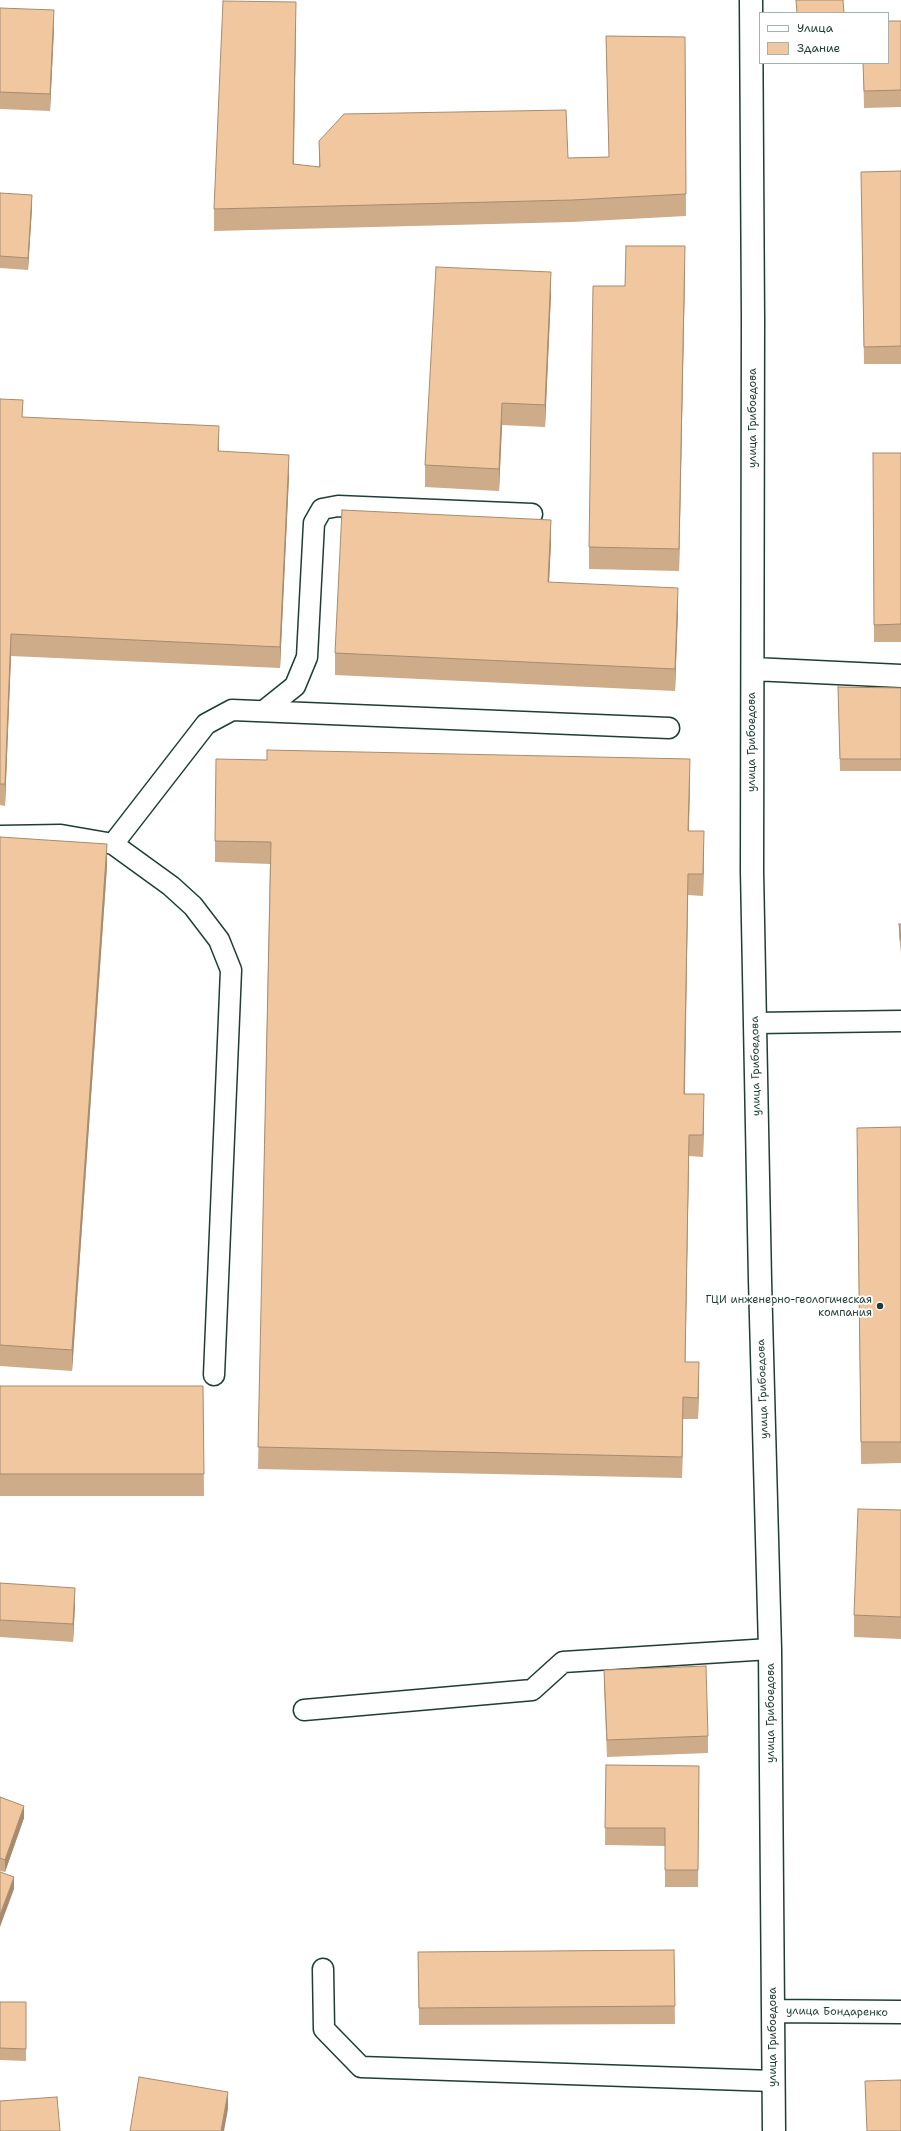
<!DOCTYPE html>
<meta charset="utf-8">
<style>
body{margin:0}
#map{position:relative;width:901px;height:2131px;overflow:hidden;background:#fff;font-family:"Shantell Sans",sans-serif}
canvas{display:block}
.legend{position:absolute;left:759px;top:12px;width:130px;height:52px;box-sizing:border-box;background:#fff;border:1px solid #a5b1ae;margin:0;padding:5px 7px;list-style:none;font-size:12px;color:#1f3d34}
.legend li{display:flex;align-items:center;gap:8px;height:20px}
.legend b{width:20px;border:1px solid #a5b1ae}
</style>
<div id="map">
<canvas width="901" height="2131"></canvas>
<ul class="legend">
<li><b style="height:5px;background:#fff"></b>Улица</li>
<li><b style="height:11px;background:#f0c79f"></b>Здание</li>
</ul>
</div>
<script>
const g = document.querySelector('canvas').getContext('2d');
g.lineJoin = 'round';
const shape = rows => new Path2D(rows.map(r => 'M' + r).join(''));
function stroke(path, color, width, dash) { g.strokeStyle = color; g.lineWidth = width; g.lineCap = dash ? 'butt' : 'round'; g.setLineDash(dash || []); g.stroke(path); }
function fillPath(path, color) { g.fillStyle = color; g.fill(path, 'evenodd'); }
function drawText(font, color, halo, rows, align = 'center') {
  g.font = font + ' "Shantell Sans",sans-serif'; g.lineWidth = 3.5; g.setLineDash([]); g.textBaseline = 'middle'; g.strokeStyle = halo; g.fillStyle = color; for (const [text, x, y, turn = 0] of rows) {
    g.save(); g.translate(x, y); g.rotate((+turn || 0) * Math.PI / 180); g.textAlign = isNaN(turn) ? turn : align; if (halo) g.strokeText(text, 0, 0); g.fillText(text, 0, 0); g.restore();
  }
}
const service = shape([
 [265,710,295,686,307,657,314,523,322,509,338,506,532,514],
 [0,836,61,835,113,844,171,886,193,906,219,940,231,970,214,1375],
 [113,844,206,724,232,710,669,728],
 [755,1023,901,1021],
 [304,1710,532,1690,563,1662,770,1649],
 [323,1969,324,2029,361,2067,773,2081]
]);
const minor = shape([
 [751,0,753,318,752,871,760,1280,770,1649,774,2131],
 [753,669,901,676],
 [773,2011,901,2012]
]);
stroke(service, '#1f3d34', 23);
stroke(minor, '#1f3d34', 25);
stroke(service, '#fff', 20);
stroke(minor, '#fff', 22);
fillPath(shape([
 [0,8,54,28,50,111,0,109],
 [901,21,901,107,864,108,863,63,888,63],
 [296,23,294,164,319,167,319,141,568,158,609,157,606,36,685,37,686,216,572,222,214,231,214,209],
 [901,171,901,364,864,364,861,172],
 [0,193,32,208,28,270,0,268],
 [685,268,679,571,589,569,589,547,625,286],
 [551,294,545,427,502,425,499,491,425,487,425,465],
 [0,399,23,417,219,451,289,476,280,668,11,656,5,806,0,805],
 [873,453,901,453,901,642,874,642],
 [551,542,549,582,678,610,675,691,335,675,335,653],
 [838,687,901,688,901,771,840,771],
 [690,781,689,831,704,853,703,896,688,895,685,1094,704,1116,703,1157,689,1156,685,1362,699,1384,698,1419,683,1419,682,1478,258,1469,270,864,215,862,215,841],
 [0,837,107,866,72,1371,0,1366],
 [899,924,901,924,901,953,899,936],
 [901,1127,901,1463,861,1464,857,1149],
 [0,1386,203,1386,204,1496,0,1496],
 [901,1510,901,1639,854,1637,854,1615],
 [0,1583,75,1605,73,1642,0,1637],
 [604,1670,708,1736,708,1753,607,1757,604,1687],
 [606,1765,699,1766,698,1887,665,1887,665,1846,605,1845],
 [0,1797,24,1818,5,1872,0,1871],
 [674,1950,675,2024,419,2025,418,1952],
 [0,2002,26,2002,26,2061,0,2060]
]), '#ceab89');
fillPath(shape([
 [296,2,296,23,293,186,293,164],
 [54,10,54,28,50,111,50,94],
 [32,195,32,208,28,270,28,258],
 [685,246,685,268,679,571,679,549],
 [551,272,551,294,545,427,545,405],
 [502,403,502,425,499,491,499,469],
 [219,426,219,448,218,473,218,451],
 [289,455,289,476,280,668,280,647],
 [551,520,551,542,548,604,548,582],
 [678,588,678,610,675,691,675,669],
 [11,634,11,656,5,806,5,784],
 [690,759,690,781,688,853,688,831],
 [704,831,704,853,703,896,703,874],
 [107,844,107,866,72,1371,72,1350],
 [688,874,688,895,684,1116,684,1094],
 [704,1094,704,1116,703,1157,703,1135],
 [689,1135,689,1156,685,1383,685,1362],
 [699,1362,699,1384,698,1419,698,1398],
 [683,1397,683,1419,682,1478,682,1457],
 [75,1588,75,1605,73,1642,73,1624],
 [24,1806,24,1818,5,1872,5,1860],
 [14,1877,14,1889,0,1927,0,1915],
 [228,2092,228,2109,224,2131,221,2131]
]), '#a88b6f');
const building = shape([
 [796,0,843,0,844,13,797,13,796,0],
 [223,1,296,2,293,164,320,167,319,141,344,114,566,110,568,158,609,157,606,36,685,37,686,194,572,200,214,209,223,1],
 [0,8,54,10,50,94,0,92,0,8],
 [888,21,901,21,901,90,864,91,863,63,888,63,888,21],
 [901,171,901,346,864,347,861,172,901,171],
 [0,193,32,195,28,258,0,256,0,193],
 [626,246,685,246,679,549,589,547,593,286,625,286,626,246],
 [436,267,551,272,545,405,502,403,499,469,425,465,436,267],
 [0,399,23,400,22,417,219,426,218,451,289,455,280,647,11,634,5,784,0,784,0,399],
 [873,453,901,453,901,624,874,625,873,453],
 [342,510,551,520,548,582,678,588,675,669,335,653,342,510],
 [838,687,901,688,901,759,840,759,838,687],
 [267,750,690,759,688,831,704,831,703,874,688,874,684,1094,704,1094,703,1135,689,1135,685,1362,699,1362,698,1398,683,1397,682,1457,258,1447,271,842,215,841,216,759,267,760,267,750],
 [0,837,107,844,72,1350,0,1345,0,837],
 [899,924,901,924,901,941,899,924],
 [901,1127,901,1442,861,1442,857,1128,901,1127],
 [0,1386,203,1386,204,1474,0,1474,0,1386],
 [858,1509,901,1510,901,1617,854,1615,858,1509],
 [0,1583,75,1588,73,1624,0,1620,0,1583],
 [706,1666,708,1736,607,1740,604,1670,706,1666],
 [606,1765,699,1766,698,1870,665,1870,665,1828,605,1828,606,1765],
 [0,1797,24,1806,5,1860,0,1858,0,1797],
 [0,1872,14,1877,0,1915,0,1872],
 [674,1950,675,2006,419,2008,418,1952,674,1950],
 [0,2002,26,2002,26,2049,0,2048,0,2002],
 [139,2077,228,2092,221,2131,130,2131,139,2077],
 [901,2080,901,2131,867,2131,865,2081,901,2080],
 [57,2097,60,2131,0,2131,0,2101,57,2097]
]);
fillPath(building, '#f0c79f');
stroke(building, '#a88b6f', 1);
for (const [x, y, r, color] of [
 [880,1306,4,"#1f3d34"]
]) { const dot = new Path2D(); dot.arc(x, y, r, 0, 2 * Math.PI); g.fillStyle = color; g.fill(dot); stroke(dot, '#fff', 1.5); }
drawText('11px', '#1f3d34', '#fff', [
 ["улица Грибоедова",753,418,-90],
 ["улица Грибоедова",752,742,-90],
 ["улица Грибоедова",756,1066,-91],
 ["улица Грибоедова",763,1389,-92],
 ["улица Грибоедова",771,1713,-90],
 ["улица Бондаренко",837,2012,1],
 ["улица Грибоедова",773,2037,-90]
]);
drawText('11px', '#1f3d34', '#fff', [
 ["ГЦИ инженерно-геологическая",872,1300],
 ["компания",872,1313]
], 'right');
</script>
